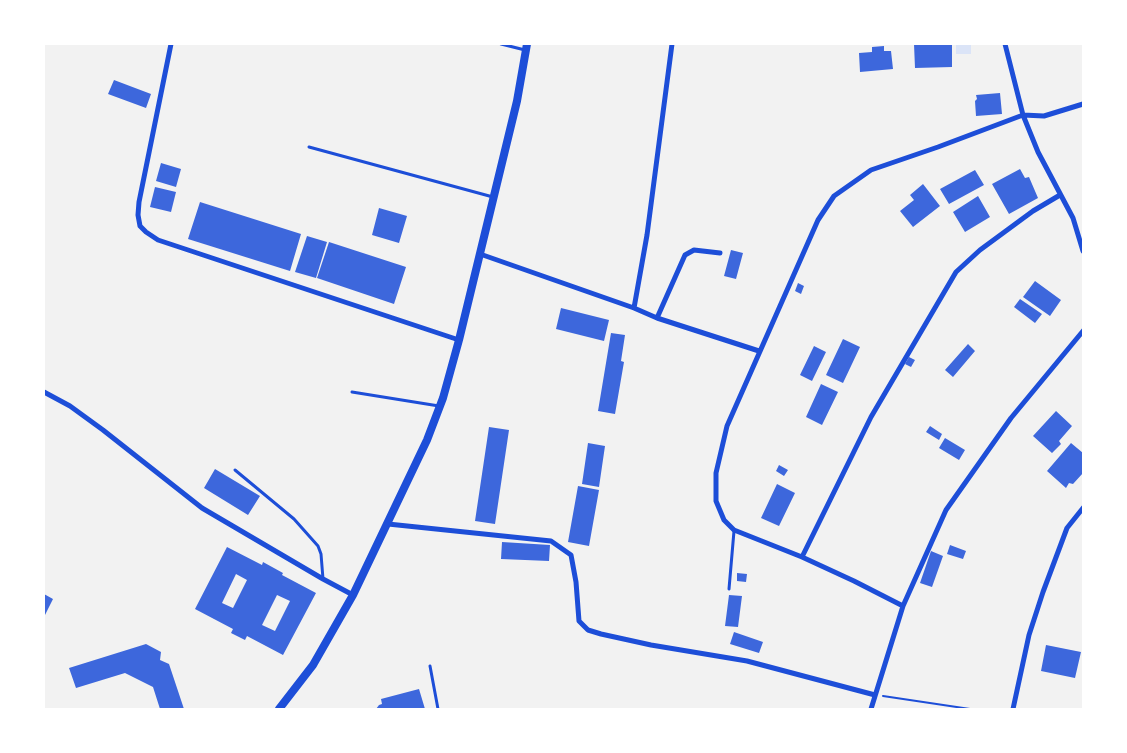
<!DOCTYPE html>
<style>
body{margin:0}
#map{position:relative;width:1127px;height:753px;overflow:hidden;background:#f2f2f2;font-family:Manrope,sans-serif}
canvas{display:block}
.frame{position:absolute;inset:0;border:45px solid #fff;pointer-events:none}
</style>
<div id="map">
<canvas width="1127" height="753"></canvas>
<div class="frame"></div>
</div>
<script>
const g = document.querySelector('canvas').getContext('2d');
g.lineJoin = 'round';
function fillPath(path, color) { g.fillStyle = color; g.fill(path, 'evenodd'); }
const shape = rows => new Path2D(rows.map(r => 'M' + r).join(''));
function stroke(path, color, width, dash) { g.strokeStyle = color; g.lineWidth = width; g.lineCap = dash ? 'butt' : 'round'; g.setLineDash(dash || []); g.stroke(path); }
fillPath(shape([
 [956,44,971,44,971,54,956,54]
]), '#dbe4f7');
fillPath(shape([
 [914,44,952,44,952,67,915,68],
 [884,46,884,51,891,51,893,69,860,72,859,53,872,52,872,47],
 [114,80,151,94,146,108,108,94],
 [1000,93,1002,114,976,116,975,101,977,99,976,95],
 [161,163,181,169,176,187,156,181],
 [1020,169,1025,178,1029,177,1038,198,1009,214,992,184],
 [975,170,984,185,949,204,940,189],
 [923,184,940,206,913,227,900,211,914,200,910,195],
 [155,187,176,192,171,212,150,207],
 [978,196,990,217,965,232,953,212],
 [200,202,301,234,290,271,188,239],
 [379,208,407,216,399,243,372,235],
 [307,236,327,242,316,278,295,272],
 [329,242,406,267,394,304,317,278],
 [731,250,743,253,736,279,724,276],
 [1035,281,1061,300,1050,316,1023,297],
 [798,283,804,286,801,294,795,291],
 [1020,299,1042,314,1035,323,1014,307],
 [561,308,609,320,604,341,556,329],
 [611,333,625,335,621,361,624,362,615,414,598,411],
 [843,339,860,347,843,383,826,375],
 [968,344,975,351,953,377,945,370],
 [814,346,826,352,812,381,800,375],
 [909,357,915,360,911,367,905,364],
 [821,384,838,392,822,425,806,417],
 [1056,411,1072,426,1059,441,1061,444,1052,453,1033,436],
 [930,426,942,434,939,440,926,432],
 [489,427,509,430,495,524,475,521],
 [945,438,965,450,959,460,939,448],
 [588,443,605,446,599,487,582,484],
 [1071,443,1083,453,1083,473,1073,484,1069,483,1066,488,1047,471],
 [779,465,788,470,784,476,776,471],
 [215,469,260,496,248,515,204,488],
 [777,484,795,493,779,526,761,518],
 [578,486,599,490,589,546,568,542],
 [502,542,550,545,549,561,501,559],
 [950,545,966,551,963,559,947,554],
 [227,547,262,565,263,562,283,573,282,575,316,593,283,655,247,636,245,640,231,633,233,629,195,609],
 [236,574,247,580,233,608,222,603],
 [277,595,290,601,275,631,262,625],
 [931,551,943,556,932,587,920,583],
 [737,573,747,574,746,582,737,581],
 [44,594,53,599,44,617],
 [729,595,742,596,738,627,725,626],
 [734,632,763,642,759,653,730,644],
 [146,644,161,652,160,660,169,664,184,709,160,709,153,687,125,673,76,688,69,668],
 [1046,645,1081,652,1075,678,1041,671],
 [419,689,425,709,376,709,379,705,382,704,381,699]
]), '#3d67dc');
stroke(shape([
 [883,696,970,709]
]), '#1d4ed8', 2);
stroke(shape([
 [501,44,525,50],
 [309,147,493,197],
 [352,392,439,406],
 [235,470,294,519,318,546,321,554,323,579],
 [729,589,734,531],
 [430,666,438,709]
]), '#1d4ed8', 3);
stroke(shape([
 [171,44,139,202,138,215,140,226,146,232,158,240,459,340],
 [1005,44,1023,115,1038,152,1073,218,1083,251],
 [480,254,634,308,657,318,759,351],
 [634,308,647,235,672,44],
 [657,318,685,255,694,250,720,253],
 [44,392,70,406,103,430,202,508,323,579,353,595],
 [388,524,551,541,571,555,576,582,579,621,588,630,601,634,651,645,747,661,875,695],
 [802,557,871,417,956,272,980,250,1033,211,1060,195],
 [903,606,854,581,802,557,734,530,724,520,716,501,716,473,727,426,818,220,834,196,871,170,938,147,1023,115,1044,116,1083,104],
 [871,709,903,606,946,510,1011,418,1083,331],
 [1013,709,1029,635,1043,592,1067,528,1083,508]
]), '#1d4ed8', 5);
stroke(shape([
 [279,709,313,665,353,595,427,440,443,398,459,340,517,101,527,44]
]), '#1d4ed8', 8);
</script>
